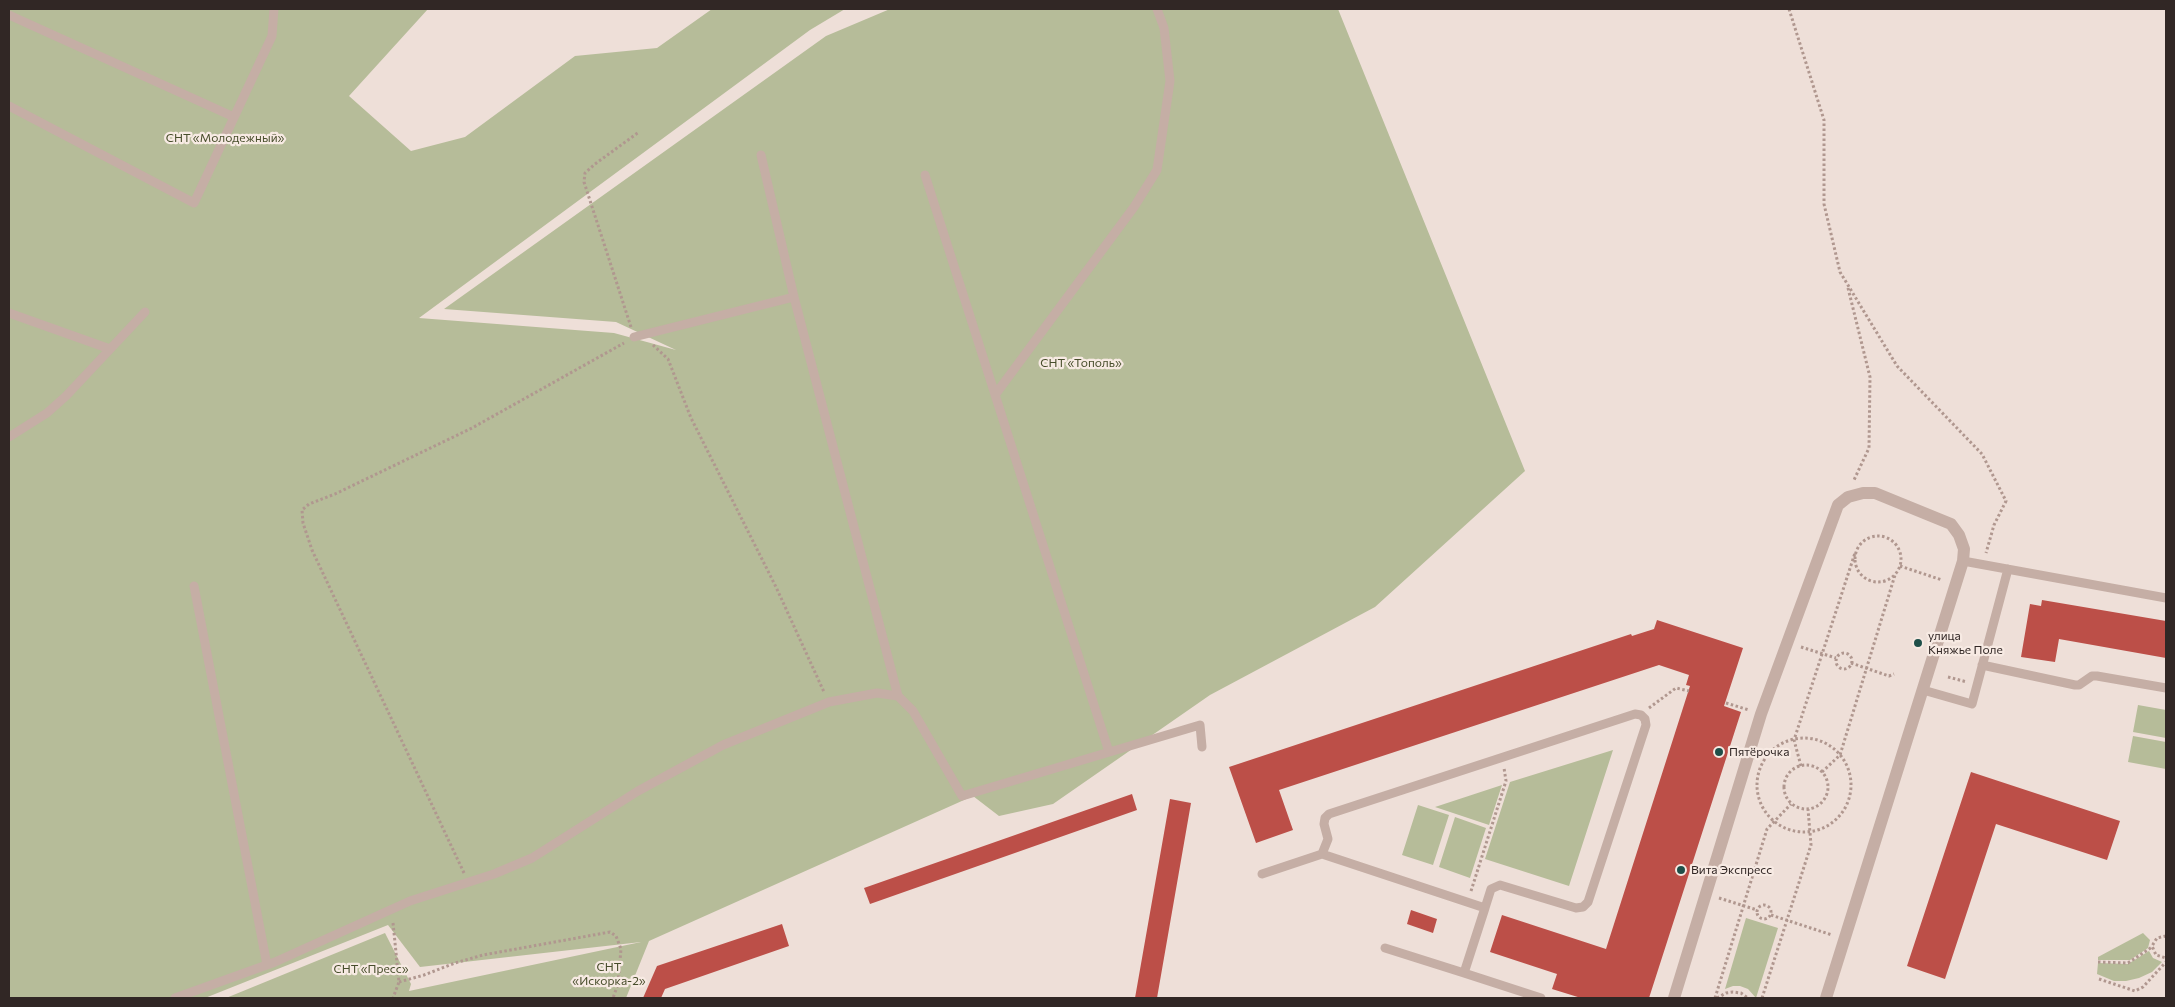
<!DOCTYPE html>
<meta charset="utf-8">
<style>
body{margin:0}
#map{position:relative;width:2175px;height:1007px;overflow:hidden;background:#eedfd8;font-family:Commissioner,sans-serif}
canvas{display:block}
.frame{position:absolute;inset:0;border:10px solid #312725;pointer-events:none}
</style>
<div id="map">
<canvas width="2175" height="1007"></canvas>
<div class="frame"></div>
</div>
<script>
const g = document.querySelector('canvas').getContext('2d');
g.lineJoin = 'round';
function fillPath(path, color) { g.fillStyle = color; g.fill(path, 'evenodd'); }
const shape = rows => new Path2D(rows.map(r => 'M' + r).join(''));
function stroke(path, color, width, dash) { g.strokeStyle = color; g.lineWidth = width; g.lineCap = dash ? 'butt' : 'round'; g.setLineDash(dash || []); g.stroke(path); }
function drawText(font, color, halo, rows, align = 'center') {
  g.font = font + ' Commissioner,sans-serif'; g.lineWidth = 4.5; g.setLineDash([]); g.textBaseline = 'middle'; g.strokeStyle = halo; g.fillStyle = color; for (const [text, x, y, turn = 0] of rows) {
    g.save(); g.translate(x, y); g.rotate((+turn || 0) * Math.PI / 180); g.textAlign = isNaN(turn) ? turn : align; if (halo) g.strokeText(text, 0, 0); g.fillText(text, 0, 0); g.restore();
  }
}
fillPath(shape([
 [9,9,428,9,349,96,411,151,465,137,575,56,657,48,712,9,845,9,810,30,419,318,614,333,676,350,616,322,444,309,826,36,890,9,1338,9,1525,471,1375,607,1210,695,1053,804,999,816,973,796,649,941,626,998,226,998,385,933,411,984,409,991,641,942,420,967,388,925,205,998,9,998],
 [2138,705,2166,710,2166,738,2133,732],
 [2133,736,2166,742,2166,769,2128,762],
 [1613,750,1569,886,1485,859,1510,782],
 [1502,785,1489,825,1435,807],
 [1418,805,1449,815,1433,865,1402,855],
 [1455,817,1486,828,1470,878,1439,867],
 [1746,918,1778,928,1756,998,1748,989,1740,986,1733,986,1725,989],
 [2143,933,2150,940,2148,948,2130,960,2098,960,2098,957],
 [2149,951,2153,958,2162,962,2152,972,2139,978,2126,981,2114,981,2097,974,2098,963,2128,964]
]), '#b6bc99');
fillPath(shape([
 [2042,600,2166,621,2166,658,2059,639,2055,662,2021,657,2030,604,2041,606],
 [1657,620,1743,648,1724,706,1741,712,1649,998,1581,998,1552,989,1557,974,1490,952,1502,915,1606,949,1690,686,1686,685,1689,675,1659,665,1279,790,1293,830,1256,843,1229,767,1631,634,1632,636,1654,629],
 [1971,772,2120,821,2107,860,1996,824,1945,979,1907,966],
 [1132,794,1137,810,870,904,864,888],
 [1170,799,1191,803,1157,998,1135,998],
 [1411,910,1437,919,1433,933,1407,924],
 [782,924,789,946,665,989,661,998,643,998,657,966]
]), '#bc4f48');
stroke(shape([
 [1789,9,1824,120,1824,204,1840,272,1897,366,1982,454,2006,501,1994,525,1986,553],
 [1848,288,1870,377,1869,448,1854,480],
 [631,327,584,182,585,173,595,164,639,132],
 [653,345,668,359,691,418,776,587,824,692],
 '1855 559a23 23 0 1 1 46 0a23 23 0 1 1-46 0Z',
 [1900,566,1942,580],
 [1801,647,1836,658],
 '1836 661a8 8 0 1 1 16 0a8 8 0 1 1-16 0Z',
 [1851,663,1889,676,1894,674],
 [1948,677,1967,682],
 [1726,703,1749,710],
 [1649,708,1676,688,1689,691],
 '1757 785a47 47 0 1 1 94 0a47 47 0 1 1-94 0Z',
 '1784 787a22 22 0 1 1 44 0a22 22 0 1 1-44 0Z',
 [1801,766,1794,740,1855,553],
 [1822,772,1840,755,1895,575],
 [464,873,312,550,303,523,302,510,309,504,335,494,472,428,624,343],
 [1471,891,1506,781,1504,768],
 [1719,898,1757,910],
 '1757 912a7 7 0 1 1 14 0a7 7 0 1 1-14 0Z',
 [1771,915,1832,935],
 [393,923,399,982,393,998],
 [2166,936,2157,938,2152,946,2156,955,2166,958],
 [2098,962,2128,963,2152,947],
 [2099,979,2135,991,2143,987,2166,962],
 [399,982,424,975,455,963,483,955,610,932,616,936,621,949,618,984,613,998],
 [1715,998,1767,829,1791,804],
 [1717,998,1726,993,1733,992,1741,993,1748,998],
 [1762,998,1811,845,1808,809]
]), '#b0978f', 3, [2.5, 2.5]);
stroke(shape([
 [9,15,234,117],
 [9,106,194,203,272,36,274,9],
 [761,155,794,297,898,696],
 [925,175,1109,752],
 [9,313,110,349],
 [634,337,794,297],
 [995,395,1134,207,1157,170,1170,81,1164,28,1157,9],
 [9,437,47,413,66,396,145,312],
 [1963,561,2166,598],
 [194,586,267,965],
 [1982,665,2075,685,2079,685,2092,676,2097,676,2166,688],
 [1923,690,1972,704,2008,569],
 [1322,854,1328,839,1324,824,1325,818,1329,814,1635,714,1641,715,1645,719,1646,725,1588,902,1583,907,1576,908,1500,885,1491,889,1485,908],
 [1262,874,1322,854,1485,908,1464,973,1541,998],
 [1385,948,1464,973],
 [175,998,275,962,410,901,494,874,532,858,638,791,723,745,829,702,877,693,898,696,913,711,962,796,1200,725,1202,747]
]), '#c5aea5', 9);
stroke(shape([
 [1674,998,1761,714,1838,505,1848,497,1863,493,1875,493,1951,524,1959,535,1964,549,1963,561,1826,998]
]), '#c5aea5', 12);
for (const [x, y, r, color] of [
 [1918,643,5,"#1f4f49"],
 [1719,752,5,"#1f4f49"],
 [1681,870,5,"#1f4f49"]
]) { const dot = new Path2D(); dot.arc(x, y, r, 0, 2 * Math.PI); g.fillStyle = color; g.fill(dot); stroke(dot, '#f7eae3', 2); }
drawText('12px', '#474d2b', '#f7eae3', [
 ["СНТ «Молодежный»",225,138],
 ["СНТ «Тополь»",1081,363],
 ["СНТ",609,967],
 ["«Искорка-2»",609,981],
 ["СНТ «Пресс»",371,969]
]);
drawText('12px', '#312725', '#f7eae3', [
 ["улица",1928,636],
 ["Княжье Поле",1928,650],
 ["Пятёрочка",1729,752],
 ["Вита Экспресс",1691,870]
], 'left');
</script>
